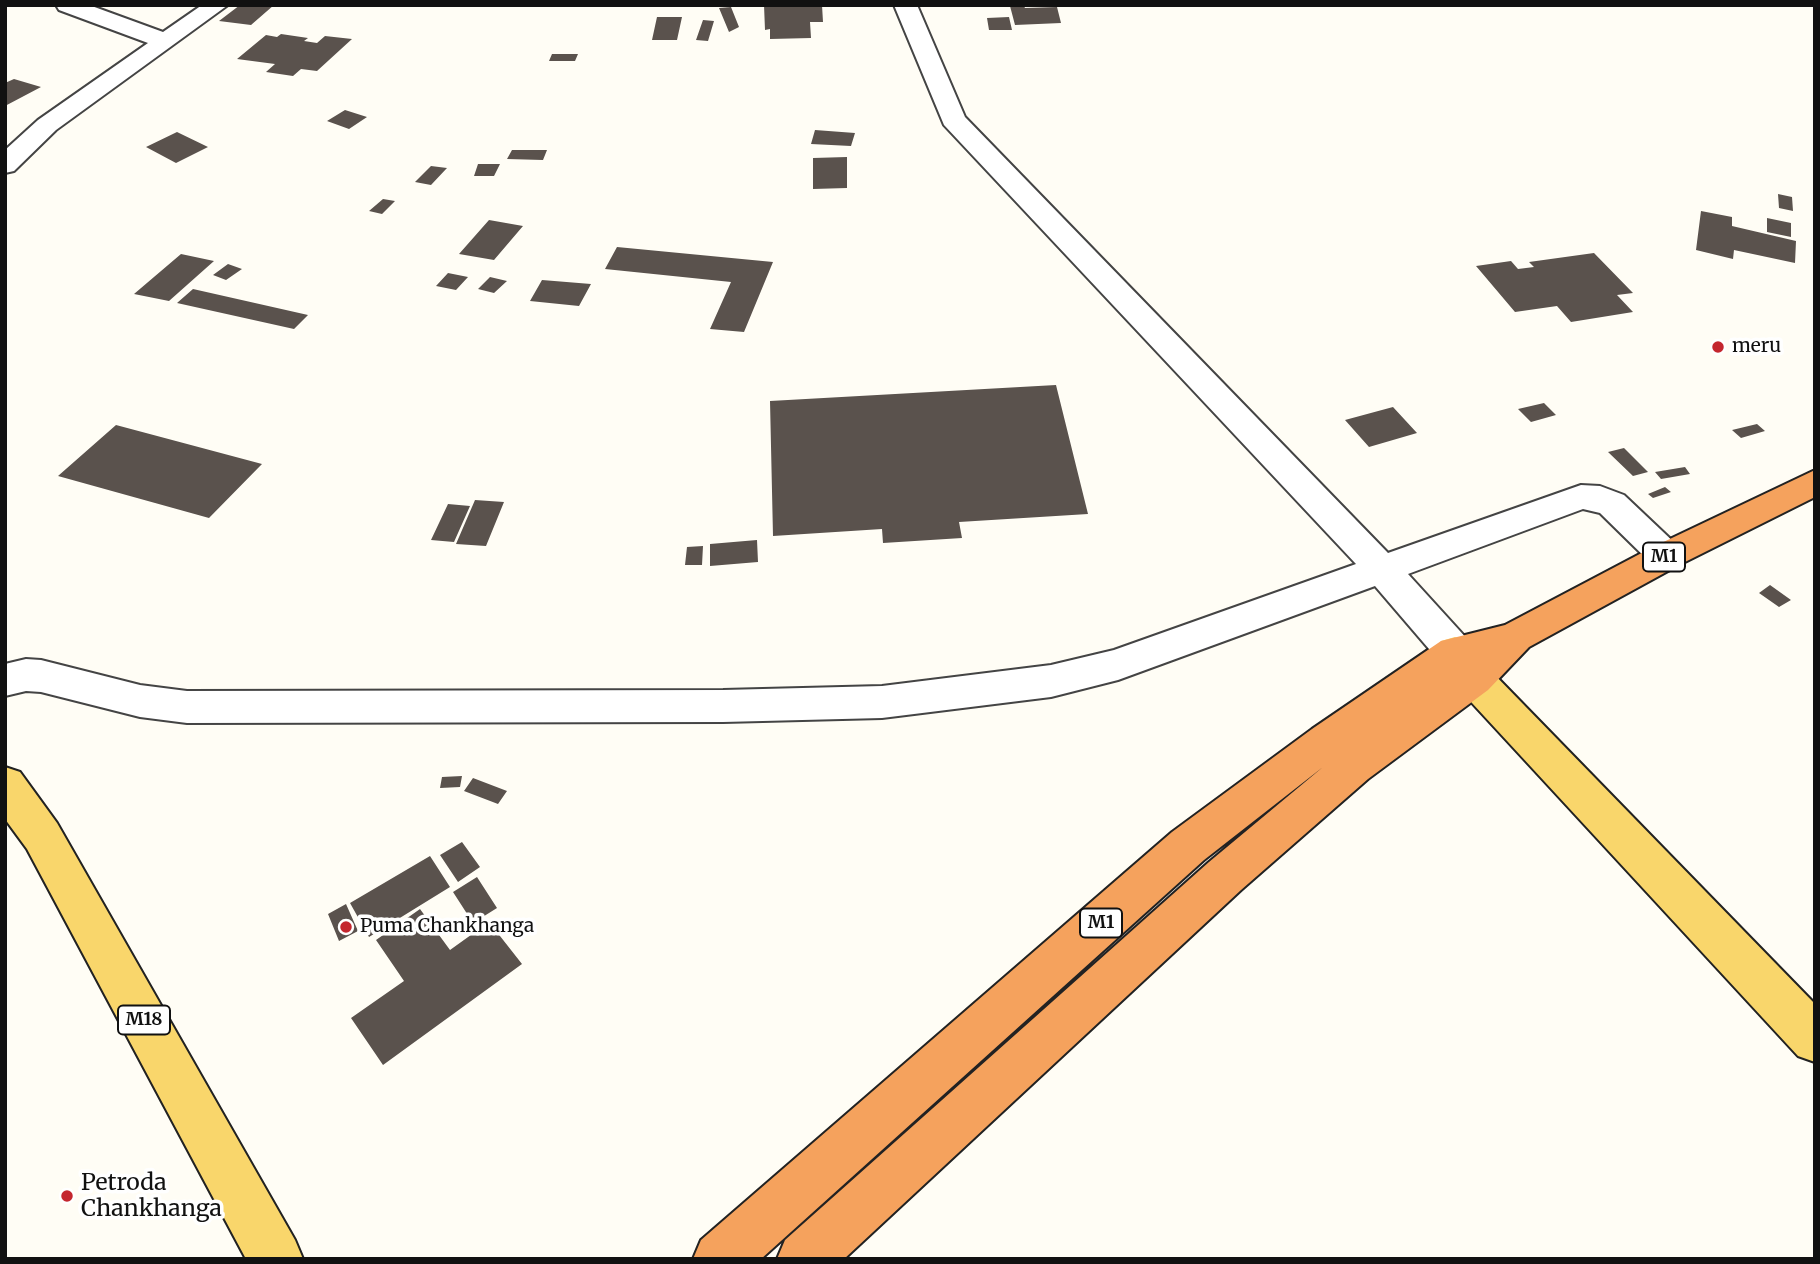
<!DOCTYPE html>
<style>
body{margin:0}
#map{position:relative;width:1820px;height:1264px;overflow:hidden;background:#fffdf5;font-family:Merriweather,serif}
canvas{display:block}
.frame{position:absolute;inset:0;border:7px solid #111;pointer-events:none}
</style>
<div id="map">
<canvas width="1820" height="1264"></canvas>
<div class="frame"></div>
</div>
<script>
const g = document.querySelector('canvas').getContext('2d');
g.lineJoin = 'round';
function fillPath(path, color) { g.fillStyle = color; g.fill(path, 'evenodd'); }
const shape = rows => new Path2D(rows.map(r => 'M' + r).join(''));
function stroke(path, color, width, dash) { g.strokeStyle = color; g.lineWidth = width; g.lineCap = dash ? 'butt' : 'round'; g.setLineDash(dash || []); g.stroke(path); }
function drawText(font, color, halo, rows, align = 'center') {
  g.font = font + ' Merriweather,serif'; g.lineWidth = 7; g.setLineDash([]); g.textBaseline = 'middle'; g.strokeStyle = halo; g.fillStyle = color; for (const [text, x, y, turn = 0] of rows) {
    g.save(); g.translate(x, y); g.rotate((+turn || 0) * Math.PI / 180); g.textAlign = isNaN(turn) ? turn : align; if (halo) g.strokeText(text, 0, 0); g.fillText(text, 0, 0); g.restore();
  }
}
fillPath(shape([
 [240,5,274,5,251,25,219,21],
 [764,5,822,5,823,22,810,22,811,38,770,39,770,29,765,30],
 [1010,6,1024,6,1025,8,1057,7,1061,23,1015,25],
 [731,7,739,27,729,32,719,8],
 [657,17,682,17,677,40,652,40],
 [1009,17,1012,30,989,30,987,18],
 [703,20,714,21,708,41,696,40],
 [281,34,308,38,304,41,317,43,325,36,352,39,317,71,301,69,293,76,266,72,275,64,237,59,266,35,277,37],
 [552,54,578,54,575,61,549,61],
 [14,79,41,87,5,106,5,83],
 [345,110,367,117,349,129,327,121],
 [815,130,855,133,851,146,811,144],
 [177,132,208,147,176,163,146,147],
 [512,150,547,150,543,160,507,159],
 [847,157,847,188,813,189,813,158],
 [478,164,500,164,494,176,474,176],
 [431,166,447,168,431,185,415,182],
 [1778,194,1792,197,1793,211,1779,208],
 [383,199,395,201,382,214,369,211],
 [1701,211,1732,217,1732,226,1796,241,1795,263,1734,250,1733,259,1696,250],
 [1767,218,1791,223,1791,237,1767,232],
 [489,220,523,226,494,260,459,254],
 [617,247,773,262,744,332,710,329,731,282,605,269],
 [1594,253,1633,293,1617,295,1633,312,1571,322,1557,306,1515,312,1476,266,1511,261,1518,269,1534,267,1529,262],
 [181,254,214,261,169,301,134,294],
 [228,264,242,269,226,280,213,275],
 [448,273,468,277,456,290,436,286],
 [490,277,507,281,494,293,478,289],
 [542,280,591,284,579,306,530,301],
 [193,289,308,315,294,329,177,303],
 [1056,385,1088,514,959,522,962,538,883,543,882,529,773,536,770,401],
 [1544,403,1556,415,1531,422,1518,409],
 [1393,407,1417,433,1369,447,1345,420],
 [1757,424,1765,431,1741,438,1732,430],
 [116,425,262,464,209,518,58,476],
 [1624,448,1648,472,1633,476,1608,452],
 [1685,467,1690,474,1661,479,1655,472],
 [1665,487,1671,492,1653,498,1648,494],
 [475,500,504,502,486,546,456,544],
 [448,504,470,506,454,542,431,540],
 [757,540,758,562,710,566,710,544],
 [703,546,702,565,685,565,687,547],
 [1770,585,1791,600,1779,607,1759,593],
 [462,776,460,787,440,788,442,777],
 [473,778,507,791,498,804,464,791],
 [462,842,480,867,458,882,440,855],
 [430,856,450,887,369,937,350,903],
 [477,877,497,908,473,923,453,892],
 [346,904,358,931,339,941,328,914],
 [420,909,450,950,489,922,522,964,383,1065,351,1018,404,981,376,940]
]), '#5a524d');
const minor = shape([
 [56,5,89,5,163,32,202,5,228,5,56,130,14,171,5,173,5,150,38,120,148,43,59,10,56,5],
 [894,5,917,5,965,117,1388,553,1581,485,1600,486,1624,495,1679,547,1684,556,1679,565,1666,569,1653,565,1600,513,1583,509,1408,574,1469,641,1475,652,1469,663,1455,667,1441,663,1375,586,1118,680,1051,697,882,718,723,722,187,723,140,717,41,692,26,691,5,696,5,664,26,659,41,660,140,685,187,691,723,690,882,686,1051,665,1114,650,1356,564,944,125,894,5]
]);
const major = shape([
 [1455,637,1469,641,1488,668,1815,1004,1815,1062,1798,1056,1460,690,1435,652,1441,641,1455,637],
 [5,767,20,772,57,823,295,1240,303,1259,246,1259,27,849,5,819,5,767]
]);
const highway = shape([
 [1815,470,1815,497,1679,565,1529,647,1488,690,1368,779,1241,890,844,1259,777,1259,785,1240,1209,862,1323,767,1204,860,761,1259,693,1259,701,1240,1172,832,1312,729,1441,641,1505,625,1653,547,1815,470]
]);
stroke(minor, '#444', 4);
stroke(major, '#222', 4);
stroke(highway, '#222', 4);
fillPath(minor, '#fff');
fillPath(major, '#f9d66b');
fillPath(highway, '#f5a25d');
for (const [x, y, r, color] of [
 [1718,347,7,"#c4262e"],
 [346,927,7,"#c4262e"],
 [67,1196,7,"#c4262e"]
]) { const dot = new Path2D(); dot.arc(x, y, r, 0, 2 * Math.PI); g.fillStyle = color; g.fill(dot); stroke(dot, '#fff', 2.5); }
for (const [x, y, w] of [
 [1664,557,42],
 [1101,923,42],
 [144,1020,52]
]) { const box = new Path2D(); box.roundRect(x - w / 2, y - 14.5, w, 29, 5); g.fillStyle = '#fff'; g.fill(box); stroke(box, '#111', 2); }
drawText('bold 18px', '#111', null, [
 ["M1",1664,557],
 ["M1",1101,923],
 ["M18",144,1020]
]);
drawText('19px', '#111', '#fff', [
 ["meru",1732,347],
 ["Puma Chankhanga",360,927]
], 'left');
drawText('23px', '#111', '#fff', [
 ["Petroda",81,1183],
 ["Chankhanga",81,1209]
], 'left');
</script>
